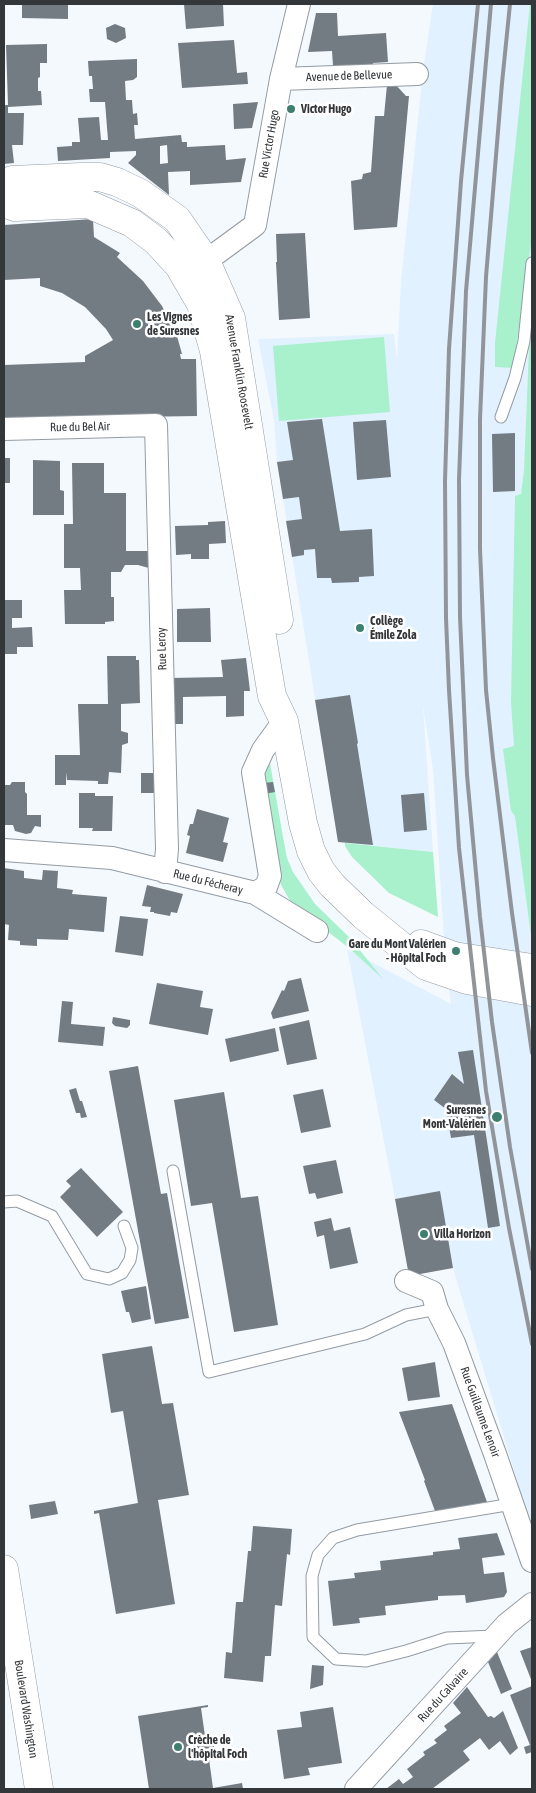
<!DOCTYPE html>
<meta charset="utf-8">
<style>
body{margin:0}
#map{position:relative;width:536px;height:1793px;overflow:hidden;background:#f4f9fe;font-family:"Asap Condensed",sans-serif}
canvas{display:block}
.frame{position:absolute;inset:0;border:5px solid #34373a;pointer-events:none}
</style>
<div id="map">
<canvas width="536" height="1793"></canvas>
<div class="frame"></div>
</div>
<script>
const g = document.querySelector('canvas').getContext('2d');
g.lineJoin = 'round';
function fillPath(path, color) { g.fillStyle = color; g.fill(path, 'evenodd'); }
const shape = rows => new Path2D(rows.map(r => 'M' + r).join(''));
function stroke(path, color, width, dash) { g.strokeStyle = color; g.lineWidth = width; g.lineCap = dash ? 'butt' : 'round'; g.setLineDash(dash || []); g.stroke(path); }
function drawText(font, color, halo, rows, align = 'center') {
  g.font = font + ' "Asap Condensed",sans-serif'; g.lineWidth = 5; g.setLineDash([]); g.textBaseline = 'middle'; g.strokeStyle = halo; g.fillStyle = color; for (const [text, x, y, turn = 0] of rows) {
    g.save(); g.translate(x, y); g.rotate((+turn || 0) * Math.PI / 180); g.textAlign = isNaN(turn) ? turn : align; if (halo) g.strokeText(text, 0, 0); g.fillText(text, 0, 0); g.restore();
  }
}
fillPath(shape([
 [433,4,532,4,532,1530,454,1272,440,1192,395,1199,347,949,451,1004,446,969,433,770,423,706,433,852,338,842,277,462,274,421,258,339,394,334,397,360,401,281,423,71]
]), '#e2f1ff');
fillPath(shape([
 [530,4,532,4,532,238,513,368,495,367,495,343],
 [532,326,532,943,515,816,511,811,503,749,514,746,511,702,515,496,521,494,524,471,529,348],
 [384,337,390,412,279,421,273,346],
 [266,761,270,763,283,837,287,858,293,872,315,904,350,938,383,979,349,948,301,911,289,899,281,885,275,859,263,783],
 [345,843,433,852,438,917,389,893,352,857,345,846]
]), '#a8f1cc');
fillPath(shape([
 [22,4,68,4,68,19,22,18],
 [184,4,223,4,224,26,186,29],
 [316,13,337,13,338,36,386,33,388,62,373,63,373,65,333,66,332,51,308,52],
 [115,24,125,28,126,38,116,43,107,39,106,28],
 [234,40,237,73,247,72,248,84,182,88,178,43],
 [47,44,47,63,40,63,40,77,38,78,38,91,41,91,42,105,8,107,8,113,24,113,23,145,12,145,14,163,4,164,4,105,8,105,6,45],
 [137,59,137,77,133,80,125,81,126,100,132,100,133,114,137,113,138,125,134,125,135,139,181,135,182,142,187,142,187,147,225,145,226,160,246,158,241,182,190,185,190,171,168,172,169,195,128,163,136,155,136,151,110,152,110,158,58,161,57,147,72,146,72,142,80,142,78,118,99,117,101,140,108,140,105,102,90,102,89,89,93,89,92,76,89,76,88,61],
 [167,145,168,163,160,164,160,146],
 [395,84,406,96,409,96,397,227,354,230,351,181,362,179,363,174,371,172,375,116,384,116,387,85],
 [258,102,252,128,234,129,233,104],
 [93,219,94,237,120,253,117,257,143,281,162,306,177,336,182,354,180,354,181,359,196,359,197,416,4,419,4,365,85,362,85,356,113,340,106,329,85,307,62,293,40,286,40,278,4,280,4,225],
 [305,233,310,318,279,320,276,262,277,262,276,234],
 [322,419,340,531,372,529,374,576,359,577,359,582,332,583,331,578,317,578,315,549,304,550,304,555,292,557,286,521,302,519,299,497,283,499,277,462,293,460,287,422],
 [386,420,391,477,357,480,353,422],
 [515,433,515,491,493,492,492,434],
 [4,458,10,458,10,483,4,483],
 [33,460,60,461,60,490,64,491,64,515,33,515],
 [72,463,104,463,104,493,126,493,126,551,148,551,149,568,138,565,125,565,121,572,111,572,111,597,114,597,114,621,105,622,105,624,65,624,64,590,81,590,80,568,64,568,64,524,73,524],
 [225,521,226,543,209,544,209,559,191,559,191,554,176,555,175,526,208,525,208,522],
 [4,600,22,600,22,618,12,618,12,628,32,627,33,647,17,647,17,654,4,654],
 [210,608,211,642,177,642,177,609],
 [107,656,136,656,136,660,139,660,140,703,121,704,121,731,128,733,128,743,122,745,121,773,109,772,108,784,98,784,98,781,67,780,66,772,66,785,55,785,55,755,80,755,78,704,108,704],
 [246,658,250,691,244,691,244,716,226,717,226,696,183,697,183,724,171,724,170,678,223,677,221,660],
 [350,695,358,743,357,744,373,845,338,842,315,700],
 [141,773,156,773,157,793,141,793],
 [12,782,25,782,25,792,27,794,27,815,41,815,41,827,35,826,31,833,26,834,15,831,13,825,4,825,4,785,10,785],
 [273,782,275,792,264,794,263,783],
 [79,793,95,793,95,796,113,796,112,831,92,831,93,828,79,828],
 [424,793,427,830,404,832,401,795],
 [197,809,229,818,223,842,228,843,223,862,186,853,190,836,187,835,190,824,193,824],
 [4,868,24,871,24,878,42,880,43,870,58,871,57,888,73,890,72,894,107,897,104,932,69,929,68,940,37,939,37,946,20,945,20,941,8,940,9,925,4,924],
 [147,885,183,894,177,913,171,912,170,916,154,913,154,912,150,912,151,907,142,906],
 [120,916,148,919,143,956,115,952],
 [301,978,309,1011,273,1019,271,1013,282,990,284,991,288,981],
 [157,983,203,991,200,1007,213,1009,208,1035,149,1024],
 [62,1001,73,1002,71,1024,105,1027,103,1046,58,1042],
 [113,1017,130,1020,130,1025,127,1028,115,1026,112,1023],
 [309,1020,317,1059,287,1065,279,1027],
 [275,1028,279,1051,230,1062,225,1039],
 [473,1050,500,1226,488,1228,474,1135,451,1138,446,1109,434,1100,452,1074,464,1084,458,1052],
 [138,1066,161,1194,167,1193,189,1318,155,1324,109,1071],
 [76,1088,80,1101,82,1101,87,1117,81,1118,80,1113,76,1113,69,1090],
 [323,1089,331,1127,301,1133,293,1095],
 [224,1092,241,1198,258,1196,278,1325,234,1332,212,1203,191,1206,174,1100],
 [336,1160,343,1193,317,1199,315,1193,309,1194,303,1166],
 [81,1168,123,1212,97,1237,60,1197,71,1186,66,1181],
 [440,1191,453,1268,409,1276,395,1199],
 [331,1218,334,1231,350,1227,358,1263,330,1269,324,1235,317,1237,314,1222],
 [146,1286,151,1319,132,1323,129,1312,126,1312,121,1291],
 [152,1346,162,1404,173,1403,189,1495,158,1500,175,1604,116,1614,99,1513,94,1514,94,1511,138,1503,123,1411,111,1413,102,1354],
 [435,1362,440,1397,408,1401,402,1368],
 [452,1404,487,1502,435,1511,424,1481,425,1480,399,1412],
 [55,1501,58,1514,31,1519,29,1505],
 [253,1526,292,1529,290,1555,287,1554,282,1606,275,1605,271,1656,265,1656,263,1682,224,1678,226,1652,232,1653,236,1602,243,1602,248,1551,251,1551],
 [497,1533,505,1555,482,1558,484,1574,504,1572,507,1592,504,1597,466,1603,465,1595,438,1596,438,1600,385,1606,386,1615,359,1618,360,1623,333,1626,328,1581,355,1578,354,1573,381,1570,380,1561,433,1555,433,1552,460,1549,458,1538],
 [532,1647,532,1682,520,1651],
 [497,1652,512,1689,501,1694,488,1662],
 [312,1665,324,1666,323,1685,310,1689],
 [532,1686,532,1752,526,1754,524,1747,530,1745,510,1695],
 [467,1687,488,1717,491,1716,494,1718,503,1711,518,1748,510,1755,500,1741,489,1750,480,1738,463,1751,470,1760,432,1789,386,1789,399,1779,403,1784,413,1777,407,1769,425,1755,423,1752,437,1743,434,1740,447,1730,444,1726,461,1713,453,1703],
 [208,1705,208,1707,201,1708,205,1736,212,1735,216,1758,209,1759,213,1788,242,1783,243,1789,149,1789,138,1716],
 [333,1707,342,1763,308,1768,310,1775,284,1779,277,1730,302,1727,300,1712]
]), '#737b83');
const lane = shape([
 [501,417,515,378,524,341,532,263],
 [173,1171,209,1372,365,1334,406,1315,437,1309],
 [4,1202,17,1201,52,1216,87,1274,109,1279,122,1273,130,1260,132,1248,124,1226],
 [494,1636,447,1638,406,1651,366,1661,336,1659,313,1637,312,1576,318,1555,333,1538,357,1530,512,1504]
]);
const street = shape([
 [281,79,417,74],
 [206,261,255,225,281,79,299,4],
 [4,429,156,425,167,849,165,872],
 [4,850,112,858,255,893,317,931],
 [255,893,266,887,270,876,253,772,263,750,284,721],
 [406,1281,432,1292,437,1309,454,1343,495,1454,532,1561],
 [356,1789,507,1624,532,1604]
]);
const secondary = shape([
 [4,1569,39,1789]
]);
const primary = shape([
 [4,184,12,180,81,177,100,177,117,182,140,193,177,219,206,261,231,318,279,620],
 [4,203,15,207,88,204,132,223,156,241,179,266,201,304,214,351,272,696,284,721,303,823,311,851,321,871,332,885,363,915,426,966,467,980,532,992],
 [421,944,454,956,532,968]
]);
stroke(lane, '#939ba3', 13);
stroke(street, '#939ba3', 24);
stroke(secondary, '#939ba3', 29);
stroke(primary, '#939ba3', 29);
stroke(lane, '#fff', 11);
stroke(street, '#fff', 22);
stroke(secondary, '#fff', 28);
stroke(primary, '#fff', 28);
stroke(shape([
 [478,4,461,181,449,349,445,481,446,618,449,690,459,848,486,1091,509,1228,532,1344],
 [491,4,466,291,459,480,460,617,467,775,480,917,492,1022,510,1147,532,1269],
 [510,4,502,83,486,277,480,419,480,549,486,690,493,758,512,913,532,1053]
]), '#919599', 4);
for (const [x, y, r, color] of [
 [291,109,5,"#3e7f6f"],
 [137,324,5,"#3e7f6f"],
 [360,628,5,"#3e7f6f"],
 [456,951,5,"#3e7f6f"],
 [497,1117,6,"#3e7f6f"],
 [424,1234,5,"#3e7f6f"],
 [178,1747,5,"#3e7f6f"]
]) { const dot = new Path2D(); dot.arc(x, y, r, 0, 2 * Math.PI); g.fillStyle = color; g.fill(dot); stroke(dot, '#fff', 2); }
drawText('12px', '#34373a', '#fff', [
 ["Avenue de Bellevue",349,76,-2],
 ["Rue Victor Hugo",269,144,-80],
 ["Avenue Franklin Roosevelt",239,372,80],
 ["Rue du Bel Air",80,427,-1],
 ["Rue Leroy",162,649,-92],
 ["Rue du Fécheray",208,882,14],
 ["Rue Guillaume Lenoir",480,1412,70],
 ["Rue du Calvaire",443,1695,-48],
 ["Boulevard Washington",26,1709,81]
]);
drawText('bold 12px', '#34373a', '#fff', [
 ["Victor Hugo",301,109],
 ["Les Vignes",147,317],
 ["de Suresnes",147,331],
 ["Collège",370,621],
 ["Émile Zola",370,635],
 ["Gare du Mont Valérien",446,944,"right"],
 ["- Hôpital Foch",446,958,"right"],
 ["Suresnes",486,1110,"right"],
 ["Mont-Valérien",486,1124,"right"],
 ["Villa Horizon",434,1234],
 ["Crèche de",188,1740],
 ["l'hôpital Foch",188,1754]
], 'left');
</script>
